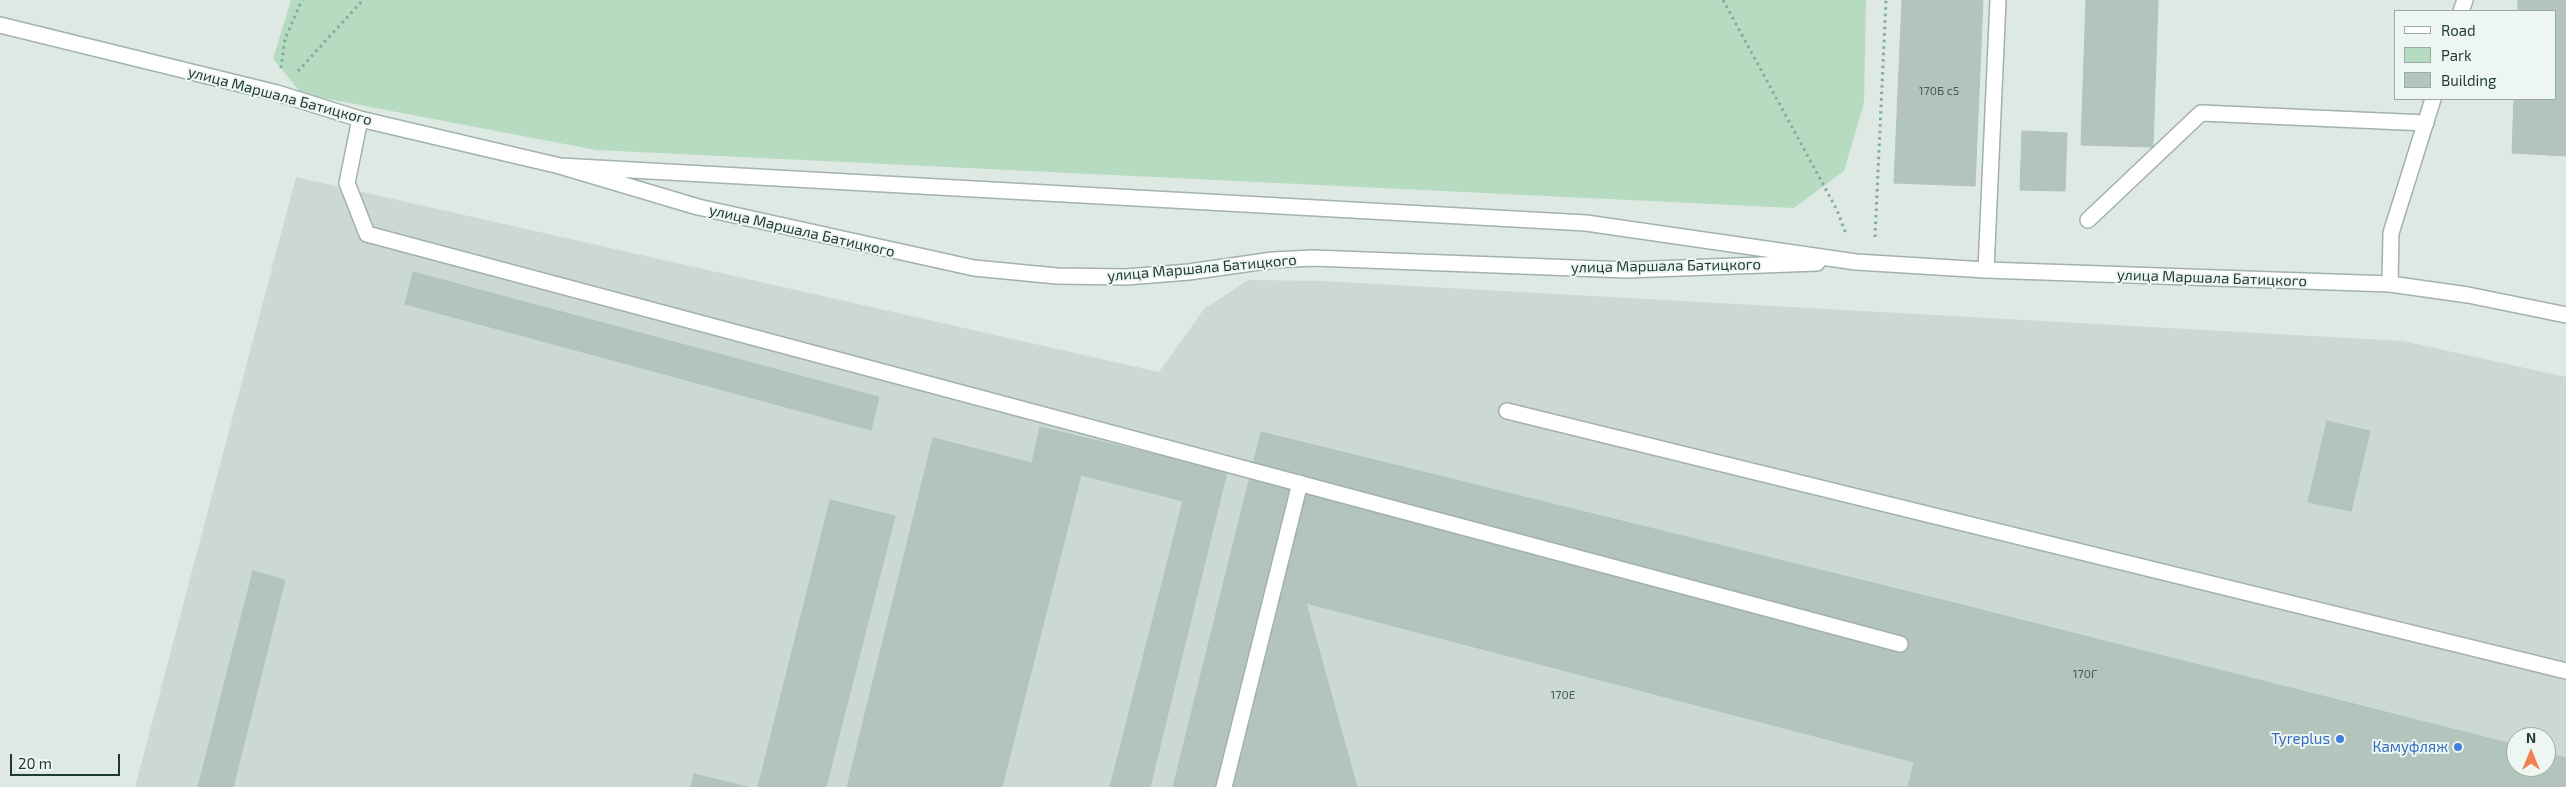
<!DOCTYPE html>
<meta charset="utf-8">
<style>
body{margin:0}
#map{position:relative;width:2566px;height:787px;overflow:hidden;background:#dee9e4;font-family:"Exo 2",sans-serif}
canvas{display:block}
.legend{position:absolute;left:2394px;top:10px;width:162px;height:90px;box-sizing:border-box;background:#eef6f2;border:1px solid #9baaa6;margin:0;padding:6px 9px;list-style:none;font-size:15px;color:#1f3933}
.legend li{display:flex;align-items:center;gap:10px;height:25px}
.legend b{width:25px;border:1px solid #9baaa6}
.north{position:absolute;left:2506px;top:727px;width:50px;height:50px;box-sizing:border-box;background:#eef6f2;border:1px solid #9baaa6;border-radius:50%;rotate:0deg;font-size:14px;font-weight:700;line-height:20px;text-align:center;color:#1f3933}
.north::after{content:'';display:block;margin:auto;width:18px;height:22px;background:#f27e53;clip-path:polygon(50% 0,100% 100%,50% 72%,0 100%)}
.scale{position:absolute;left:10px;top:754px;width:110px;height:22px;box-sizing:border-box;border:2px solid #1f3933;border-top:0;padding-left:6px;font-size:15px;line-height:18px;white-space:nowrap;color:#1f3933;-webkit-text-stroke:4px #eef6f2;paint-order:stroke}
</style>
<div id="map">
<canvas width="2566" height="787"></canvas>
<ul class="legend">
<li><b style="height:6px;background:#fff"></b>Road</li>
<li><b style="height:14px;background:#b6dbc1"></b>Park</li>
<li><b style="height:14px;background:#b3c4bd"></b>Building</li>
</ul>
<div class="north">N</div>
<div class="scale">20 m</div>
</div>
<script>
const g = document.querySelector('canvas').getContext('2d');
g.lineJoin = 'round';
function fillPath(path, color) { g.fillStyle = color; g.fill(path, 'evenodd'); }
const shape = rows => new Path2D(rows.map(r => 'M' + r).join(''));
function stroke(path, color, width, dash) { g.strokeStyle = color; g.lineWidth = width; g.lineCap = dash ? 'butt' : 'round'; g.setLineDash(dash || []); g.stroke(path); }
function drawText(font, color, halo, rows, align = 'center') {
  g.font = font + ' "Exo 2",sans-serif'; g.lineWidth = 4; g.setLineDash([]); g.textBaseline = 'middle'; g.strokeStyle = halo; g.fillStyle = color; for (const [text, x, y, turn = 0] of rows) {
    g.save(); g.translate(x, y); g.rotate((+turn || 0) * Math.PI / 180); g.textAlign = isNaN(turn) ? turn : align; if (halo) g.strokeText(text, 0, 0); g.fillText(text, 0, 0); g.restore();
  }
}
fillPath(shape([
 [296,177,1159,372,1204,309,1248,280,1323,281,2403,341,2566,377,2566,787,135,787],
 [2516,737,2546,737,2546,767,2516,767]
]), '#ccd9d3');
fillPath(shape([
 [291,0,1866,0,1864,103,1844,171,1794,208,596,150,302,94,273,59]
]), '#b6dbc1');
const building = shape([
 [1902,0,1983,0,1975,186,1894,183,1902,0],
 [2086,0,2158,0,2153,147,2081,145,2086,0],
 [2518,0,2566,0,2566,156,2512,153,2514,99,2555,99,2555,11,2518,11,2518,0],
 [2022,131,2067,133,2065,191,2020,190,2022,131],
 [413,272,879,397,871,430,405,304,413,272],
 [2327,421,2370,431,2351,511,2308,502,2327,421],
 [1040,427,1227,472,1150,787,1110,787,1183,501,1081,475,1002,787,847,787,933,438,1032,463,1040,427],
 [1261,432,1954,603,1908,787,1173,787,1261,432],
 [830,500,895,516,826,787,758,787,830,500],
 [253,571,285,580,233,787,198,787,253,571],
 [1306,603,1914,762,1954,603,2516,745,2516,767,2546,767,2546,753,2566,758,2566,787,1357,787,1306,603],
 [694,774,748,787,691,787,694,774]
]);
fillPath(building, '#b3c4bd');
stroke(building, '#b0c3bc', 1);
const service = shape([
 [2461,11,2465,0],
 [360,119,347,183,367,234,1900,644],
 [2088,220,2201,113,2426,123],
 [1986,270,1998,0],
 [2390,284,2391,233,2433,99],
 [1507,411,2566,671],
 [1224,787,1300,483]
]);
const minor = shape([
 [0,25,277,93,360,119,560,166,698,207,974,268,1057,276,1126,277,1189,272,1273,260,1313,258,1627,270,1817,263],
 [560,166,1586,223,1856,262,1986,270,2390,284,2468,295,2566,315]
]);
stroke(service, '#a1b1ab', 18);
stroke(minor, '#a1b1ab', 18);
stroke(shape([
 [1723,0,1837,210,1846,234],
 [281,68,285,39,302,0],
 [298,71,363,0],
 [1875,237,1886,0]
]), '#7eada0', 3, [2.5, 4]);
stroke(service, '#fff', 15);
stroke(minor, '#fff', 15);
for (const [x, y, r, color] of [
 [2340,739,5,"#3f7fe0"],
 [2458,747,5,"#3f7fe0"]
]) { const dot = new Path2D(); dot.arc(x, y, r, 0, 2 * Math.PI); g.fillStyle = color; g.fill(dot); stroke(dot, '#eef6f2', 2); }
drawText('12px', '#445c56', null, [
 ["170Б с5",1939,91],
 ["170Г",2085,674],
 ["170Е",1563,695]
]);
drawText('15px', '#1f3933', '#eef6f2', [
 ["улица Маршала Батицкого",280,96,15],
 ["улица Маршала Батицкого",802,231,13],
 ["улица Маршала Батицкого",1666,266,-1],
 ["улица Маршала Батицкого",1202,268,-5],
 ["улица Маршала Батицкого",2212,278,2]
]);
drawText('15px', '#366cbe', '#eef6f2', [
 ["Tyreplus",2330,739],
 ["Камуфляж",2448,747]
], 'right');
</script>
